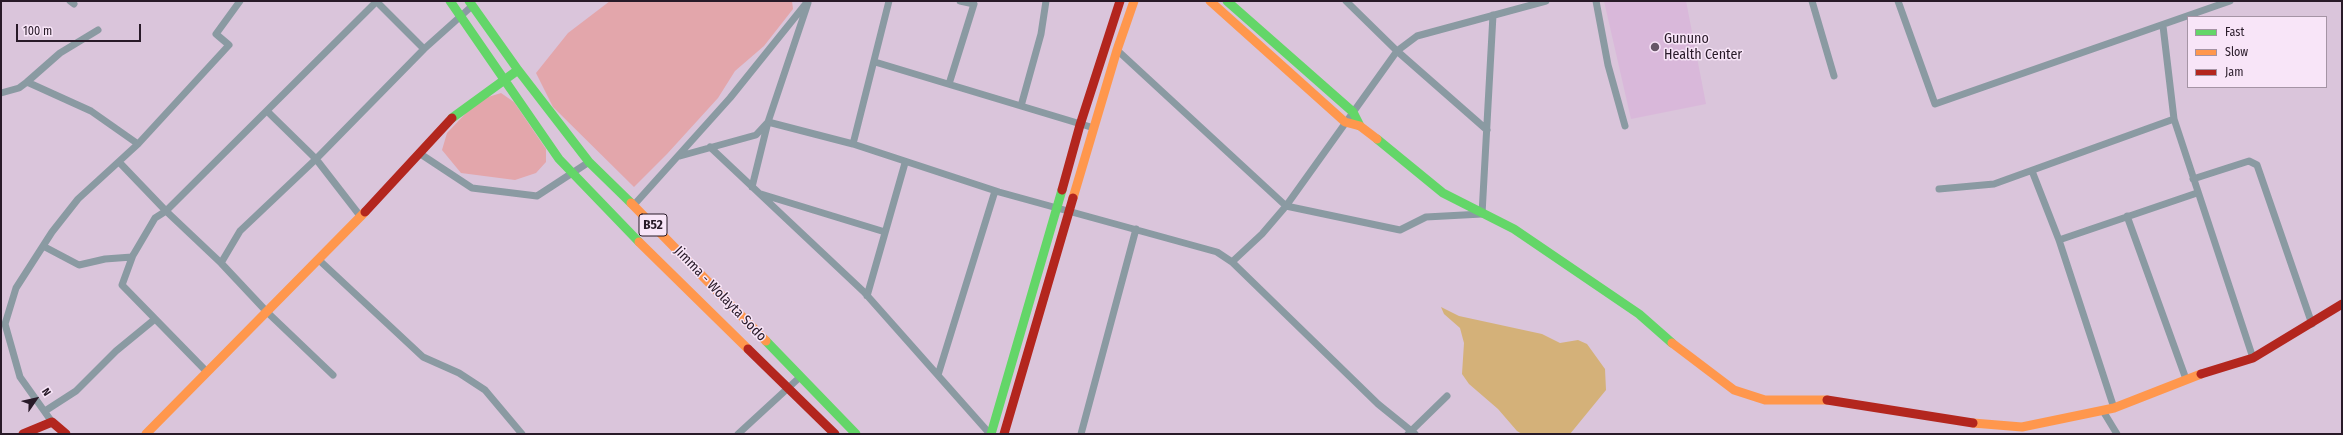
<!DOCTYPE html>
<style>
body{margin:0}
#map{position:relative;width:2343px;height:435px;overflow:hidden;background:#dac5db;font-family:"Fira Sans Condensed",sans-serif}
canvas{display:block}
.frame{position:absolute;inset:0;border:2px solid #281a28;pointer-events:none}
.legend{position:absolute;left:2187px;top:16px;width:140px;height:72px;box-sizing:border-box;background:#f8e5f8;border:1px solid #a594a5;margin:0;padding:5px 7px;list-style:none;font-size:12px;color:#281a28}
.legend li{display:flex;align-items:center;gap:8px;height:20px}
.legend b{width:20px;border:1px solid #a594a5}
.north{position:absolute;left:16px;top:379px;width:40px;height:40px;-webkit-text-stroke:3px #f8e5f8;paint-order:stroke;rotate:56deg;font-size:11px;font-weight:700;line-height:16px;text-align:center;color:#281a28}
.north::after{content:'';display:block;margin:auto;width:14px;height:18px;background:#281a28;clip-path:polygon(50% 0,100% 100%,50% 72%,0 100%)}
.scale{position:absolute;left:16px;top:24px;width:125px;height:18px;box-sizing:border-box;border:2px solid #281a28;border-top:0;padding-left:5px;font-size:12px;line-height:14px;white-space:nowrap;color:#281a28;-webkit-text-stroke:3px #f8e5f8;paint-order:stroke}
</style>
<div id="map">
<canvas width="2343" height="435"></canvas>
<div class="frame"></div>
<ul class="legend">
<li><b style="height:5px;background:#63d668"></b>Fast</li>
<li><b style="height:5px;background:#ff974d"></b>Slow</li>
<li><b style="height:5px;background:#b3261e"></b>Jam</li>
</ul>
<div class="north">N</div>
<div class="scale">100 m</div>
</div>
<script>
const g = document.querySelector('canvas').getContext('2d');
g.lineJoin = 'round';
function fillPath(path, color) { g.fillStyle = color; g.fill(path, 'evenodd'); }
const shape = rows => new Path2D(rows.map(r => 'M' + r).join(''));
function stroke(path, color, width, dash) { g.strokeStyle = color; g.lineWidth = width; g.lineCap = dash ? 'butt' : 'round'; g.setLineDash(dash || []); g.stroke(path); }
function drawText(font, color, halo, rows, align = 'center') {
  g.font = font + ' "Fira Sans Condensed",sans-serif'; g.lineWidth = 3; g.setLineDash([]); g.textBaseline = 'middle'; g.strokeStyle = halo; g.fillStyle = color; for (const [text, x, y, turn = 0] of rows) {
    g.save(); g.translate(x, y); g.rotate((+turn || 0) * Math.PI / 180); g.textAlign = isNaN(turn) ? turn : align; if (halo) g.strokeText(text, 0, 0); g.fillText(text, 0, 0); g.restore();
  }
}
fillPath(shape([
 [1604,1,1686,1,1706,104,1631,119]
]), '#d9b8da');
fillPath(shape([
 [610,1,792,1,793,9,764,46,735,71,718,98,667,154,634,187,553,107,536,73,568,33],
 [501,93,514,102,546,149,546,162,536,173,515,180,461,173,442,150,447,133,466,113,485,98]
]), '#e3a6ab');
fillPath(shape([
 [1441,307,1459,316,1542,334,1560,343,1578,340,1587,344,1605,369,1606,390,1570,434,1522,434,1517,431,1498,409,1469,384,1462,374,1464,343,1460,328,1444,314]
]), '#d4b179');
stroke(shape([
 [70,1,74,4],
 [376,1,424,49],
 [1346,1,1397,51,1487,130],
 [1596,1,1608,65,1625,126],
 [1812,1,1834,76],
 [1898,1,1935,104,2230,1],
 [2163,26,2174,119,2253,358],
 [1117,50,1286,206,1400,230,1426,217,1482,214,1493,15],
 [875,62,1094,128],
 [27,82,60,53,98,30],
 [949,84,974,4,960,1],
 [1,93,19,88,27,82,91,111,138,144],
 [1021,106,1041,34,1046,1],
 [267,111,316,159,361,217],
 [853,144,889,1],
 [710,147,864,292,990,434],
 [419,153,472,188,537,196,589,162],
 [680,156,756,135,768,122,808,3],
 [119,162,166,211,221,263,267,312,333,375],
 [2032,171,2059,240,2114,408],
 [2193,179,2249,161,2257,165,2312,324],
 [752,187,768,122,853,144,999,192,1217,252,1232,262,1378,404,1415,434],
 [1939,189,1994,184,2174,119],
 [761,194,885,232],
 [633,206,730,98,808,1],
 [2127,216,2186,379],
 [2059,240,2197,193],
 [43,246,79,265,105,259,132,257,155,218,166,211,377,1],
 [133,255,122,285,207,372],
 [319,260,423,357,459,373,485,390,522,434],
 [1232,262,1262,234,1286,206,1397,51,1417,36,1546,1],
 [221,263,240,231,316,159,424,49,472,6],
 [867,296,905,163],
 [938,375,995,191],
 [45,411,76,391,116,351,155,319],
 [2103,411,2117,434],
 [52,422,20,377,5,324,16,288,52,232,78,199,138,144,229,45,216,34,240,1],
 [738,434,800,377],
 [1081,434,1136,229],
 [1408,434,1447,396]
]), '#8a9aa2', 7);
stroke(shape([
 [450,1,559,159,639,242],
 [469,1,518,70,589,162,631,203],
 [1227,1,1353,112,1360,126],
 [452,118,518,70],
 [1377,139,1443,193,1514,229,1639,314,1672,343],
 [766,341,856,434],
 [991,434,1062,190]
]), '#63d668', 9);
stroke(shape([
 [1210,1,1345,122,1360,126,1377,139],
 [1073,198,1117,50,1134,1],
 [631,203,766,341],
 [639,242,748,349],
 [1672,343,1734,390,1765,400,1827,400],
 [1973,423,2022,427,2114,408,2201,374],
 [146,434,365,212]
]), '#ff974d', 9);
stroke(shape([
 [1062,190,1080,125,1120,1],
 [365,212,452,118],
 [748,349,835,434],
 [2201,374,2253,358,2342,304],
 [1827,400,1973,423],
 [23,434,52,422,66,434],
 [1004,434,1073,198]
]), '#b3261e', 9);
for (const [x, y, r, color] of [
 [1655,47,5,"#665667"]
]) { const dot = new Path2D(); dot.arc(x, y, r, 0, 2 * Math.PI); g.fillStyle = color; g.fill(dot); stroke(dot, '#f8e5f8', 1.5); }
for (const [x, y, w] of [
 [653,225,28]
]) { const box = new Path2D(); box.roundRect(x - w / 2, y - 11, w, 22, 3); g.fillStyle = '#f8e5f8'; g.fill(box); stroke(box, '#281a28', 1); }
drawText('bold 13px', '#281a28', null, [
 ["B52",653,225]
]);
drawText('14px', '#281a28', '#f8e5f8', [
 ["Gununo",1664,39],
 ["Health Center",1664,55]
], 'left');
drawText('14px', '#281a28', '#f8e5f8', [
 ["Jimma - Wolayta Sodo",720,294,46]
]);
</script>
